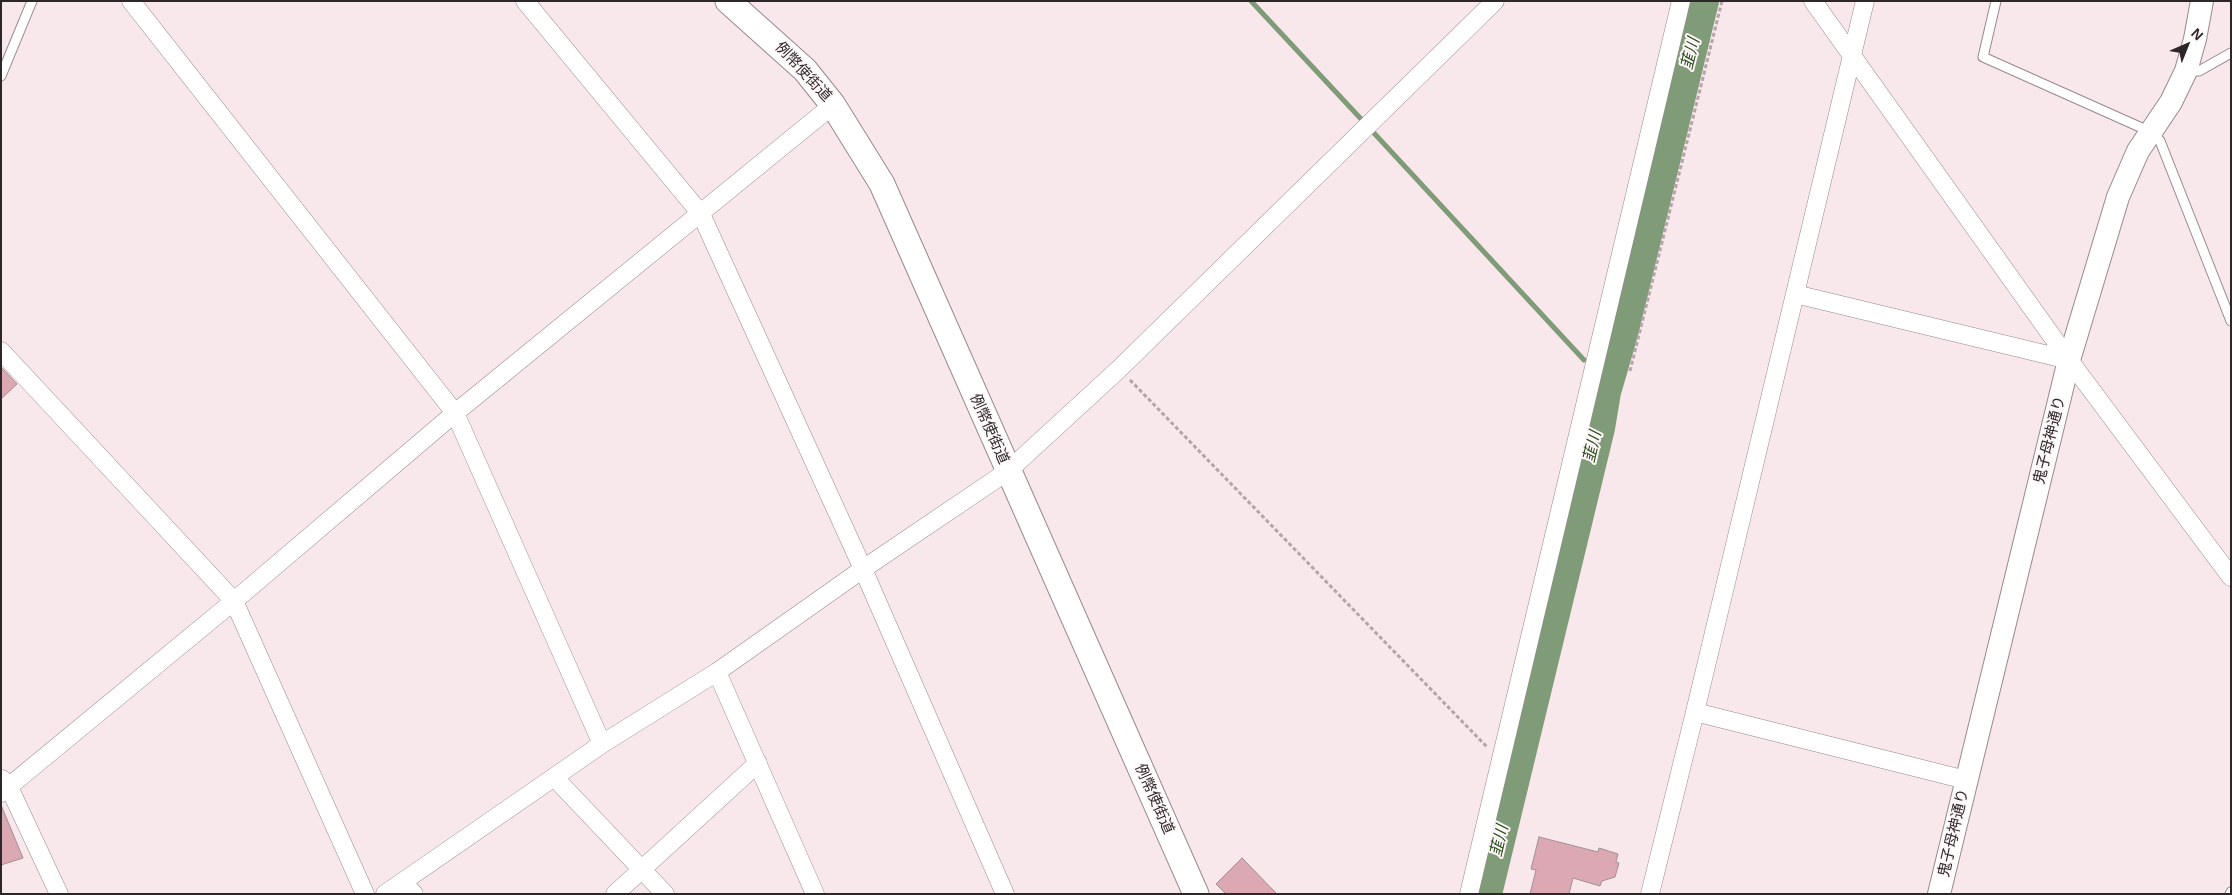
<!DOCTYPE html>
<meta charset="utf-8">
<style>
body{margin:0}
#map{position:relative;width:2232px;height:895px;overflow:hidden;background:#f8e7eb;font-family:Arial,sans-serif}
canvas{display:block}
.frame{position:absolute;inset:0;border:2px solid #2e2729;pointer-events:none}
.north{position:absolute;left:2162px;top:20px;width:50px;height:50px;-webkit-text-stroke:4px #fef7f9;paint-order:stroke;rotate:44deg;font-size:14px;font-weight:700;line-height:20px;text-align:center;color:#2e2729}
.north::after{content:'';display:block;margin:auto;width:18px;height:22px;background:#2e2729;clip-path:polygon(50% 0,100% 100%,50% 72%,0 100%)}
</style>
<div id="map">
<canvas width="2232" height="895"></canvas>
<div class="frame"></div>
<div class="north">N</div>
</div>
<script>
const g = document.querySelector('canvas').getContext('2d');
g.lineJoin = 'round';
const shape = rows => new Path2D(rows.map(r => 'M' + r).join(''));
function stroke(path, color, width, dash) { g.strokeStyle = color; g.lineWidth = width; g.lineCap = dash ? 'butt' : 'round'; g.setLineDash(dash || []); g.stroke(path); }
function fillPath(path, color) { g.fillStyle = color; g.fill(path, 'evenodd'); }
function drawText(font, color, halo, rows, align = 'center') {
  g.font = font + ' Arial,"Noto Sans JP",sans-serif'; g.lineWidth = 4; g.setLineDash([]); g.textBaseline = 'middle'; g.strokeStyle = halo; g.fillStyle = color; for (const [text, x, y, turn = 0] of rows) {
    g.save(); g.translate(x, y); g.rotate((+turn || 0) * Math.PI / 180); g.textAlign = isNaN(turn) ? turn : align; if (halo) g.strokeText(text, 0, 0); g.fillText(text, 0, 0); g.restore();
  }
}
stroke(shape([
 [1251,1,1362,120],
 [1373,132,1584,360],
 [1601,370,1611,375]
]), '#809b77', 5);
stroke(shape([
 [1487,894,1600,428,1606,392,1624,330,1704,1]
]), '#809b77', 30);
const building = shape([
 [1,367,17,384,1,399,1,367],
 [1,805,23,858,1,865,1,805],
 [1539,837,1598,852,1599,848,1618,854,1616,862,1619,863,1615,877,1602,881,1600,886,1573,878,1569,894,1530,894,1536,870,1531,869,1539,837],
 [1242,858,1277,894,1226,894,1216,884,1242,858]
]);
fillPath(building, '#dba8b4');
stroke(building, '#a09093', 1);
const service = shape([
 [1996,1,1983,57,2151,132,2160,141,2231,321],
 [2186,71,2199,71,2231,53],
 [1,76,32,1],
 [2230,894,2231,892]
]);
const minor = shape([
 [131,1,455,413,602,744],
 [525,1,701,214,863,569,1005,894],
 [1813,1,2069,360,2231,577],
 [1795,294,2069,360],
 [1,351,234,601,365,894],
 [717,672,815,894],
 [1695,712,1966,780],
 [554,777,665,894],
 [2,779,9,787,59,894],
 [1,793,234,601,455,413,833,105],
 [403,882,414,894],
 [385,894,602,744,717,672,863,569,1008,471,1119,369,1495,1],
 [615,894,758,763],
 [1469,894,1681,1],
 [1650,894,1695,712,1865,1]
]);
const tertiary = shape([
 [1939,894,2069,360,2118,197,2138,151,2171,102,2186,71,2195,39,2202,1]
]);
const secondary = shape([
 [728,1,805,70,833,105,882,184,1196,894]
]);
stroke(service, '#98898c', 11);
stroke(minor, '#98898c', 19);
stroke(tertiary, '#98898c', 24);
stroke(secondary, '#98898c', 27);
stroke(shape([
 [1630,371,1722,1],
 [1130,380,1488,748]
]), '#b3a5a9', 3, [4, 2.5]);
stroke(service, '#fff', 9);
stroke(minor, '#fff', 18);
stroke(tertiary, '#fff', 22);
stroke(secondary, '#fff', 25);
drawText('15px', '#2e2729', '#fef7f9', [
 ["例幣使街道",803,72,47],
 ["例幣使街道",989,429,66],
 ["鬼子母神通り",2050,440,-76],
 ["例幣使街道",1154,799,66],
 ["鬼子母神通り",1954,833,-77]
]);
drawText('italic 16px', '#274c18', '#fef7f9', [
 ["韮川",1691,54,-76],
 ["韮川",1593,447,-77],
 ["韮川",1500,841,-77]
]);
</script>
